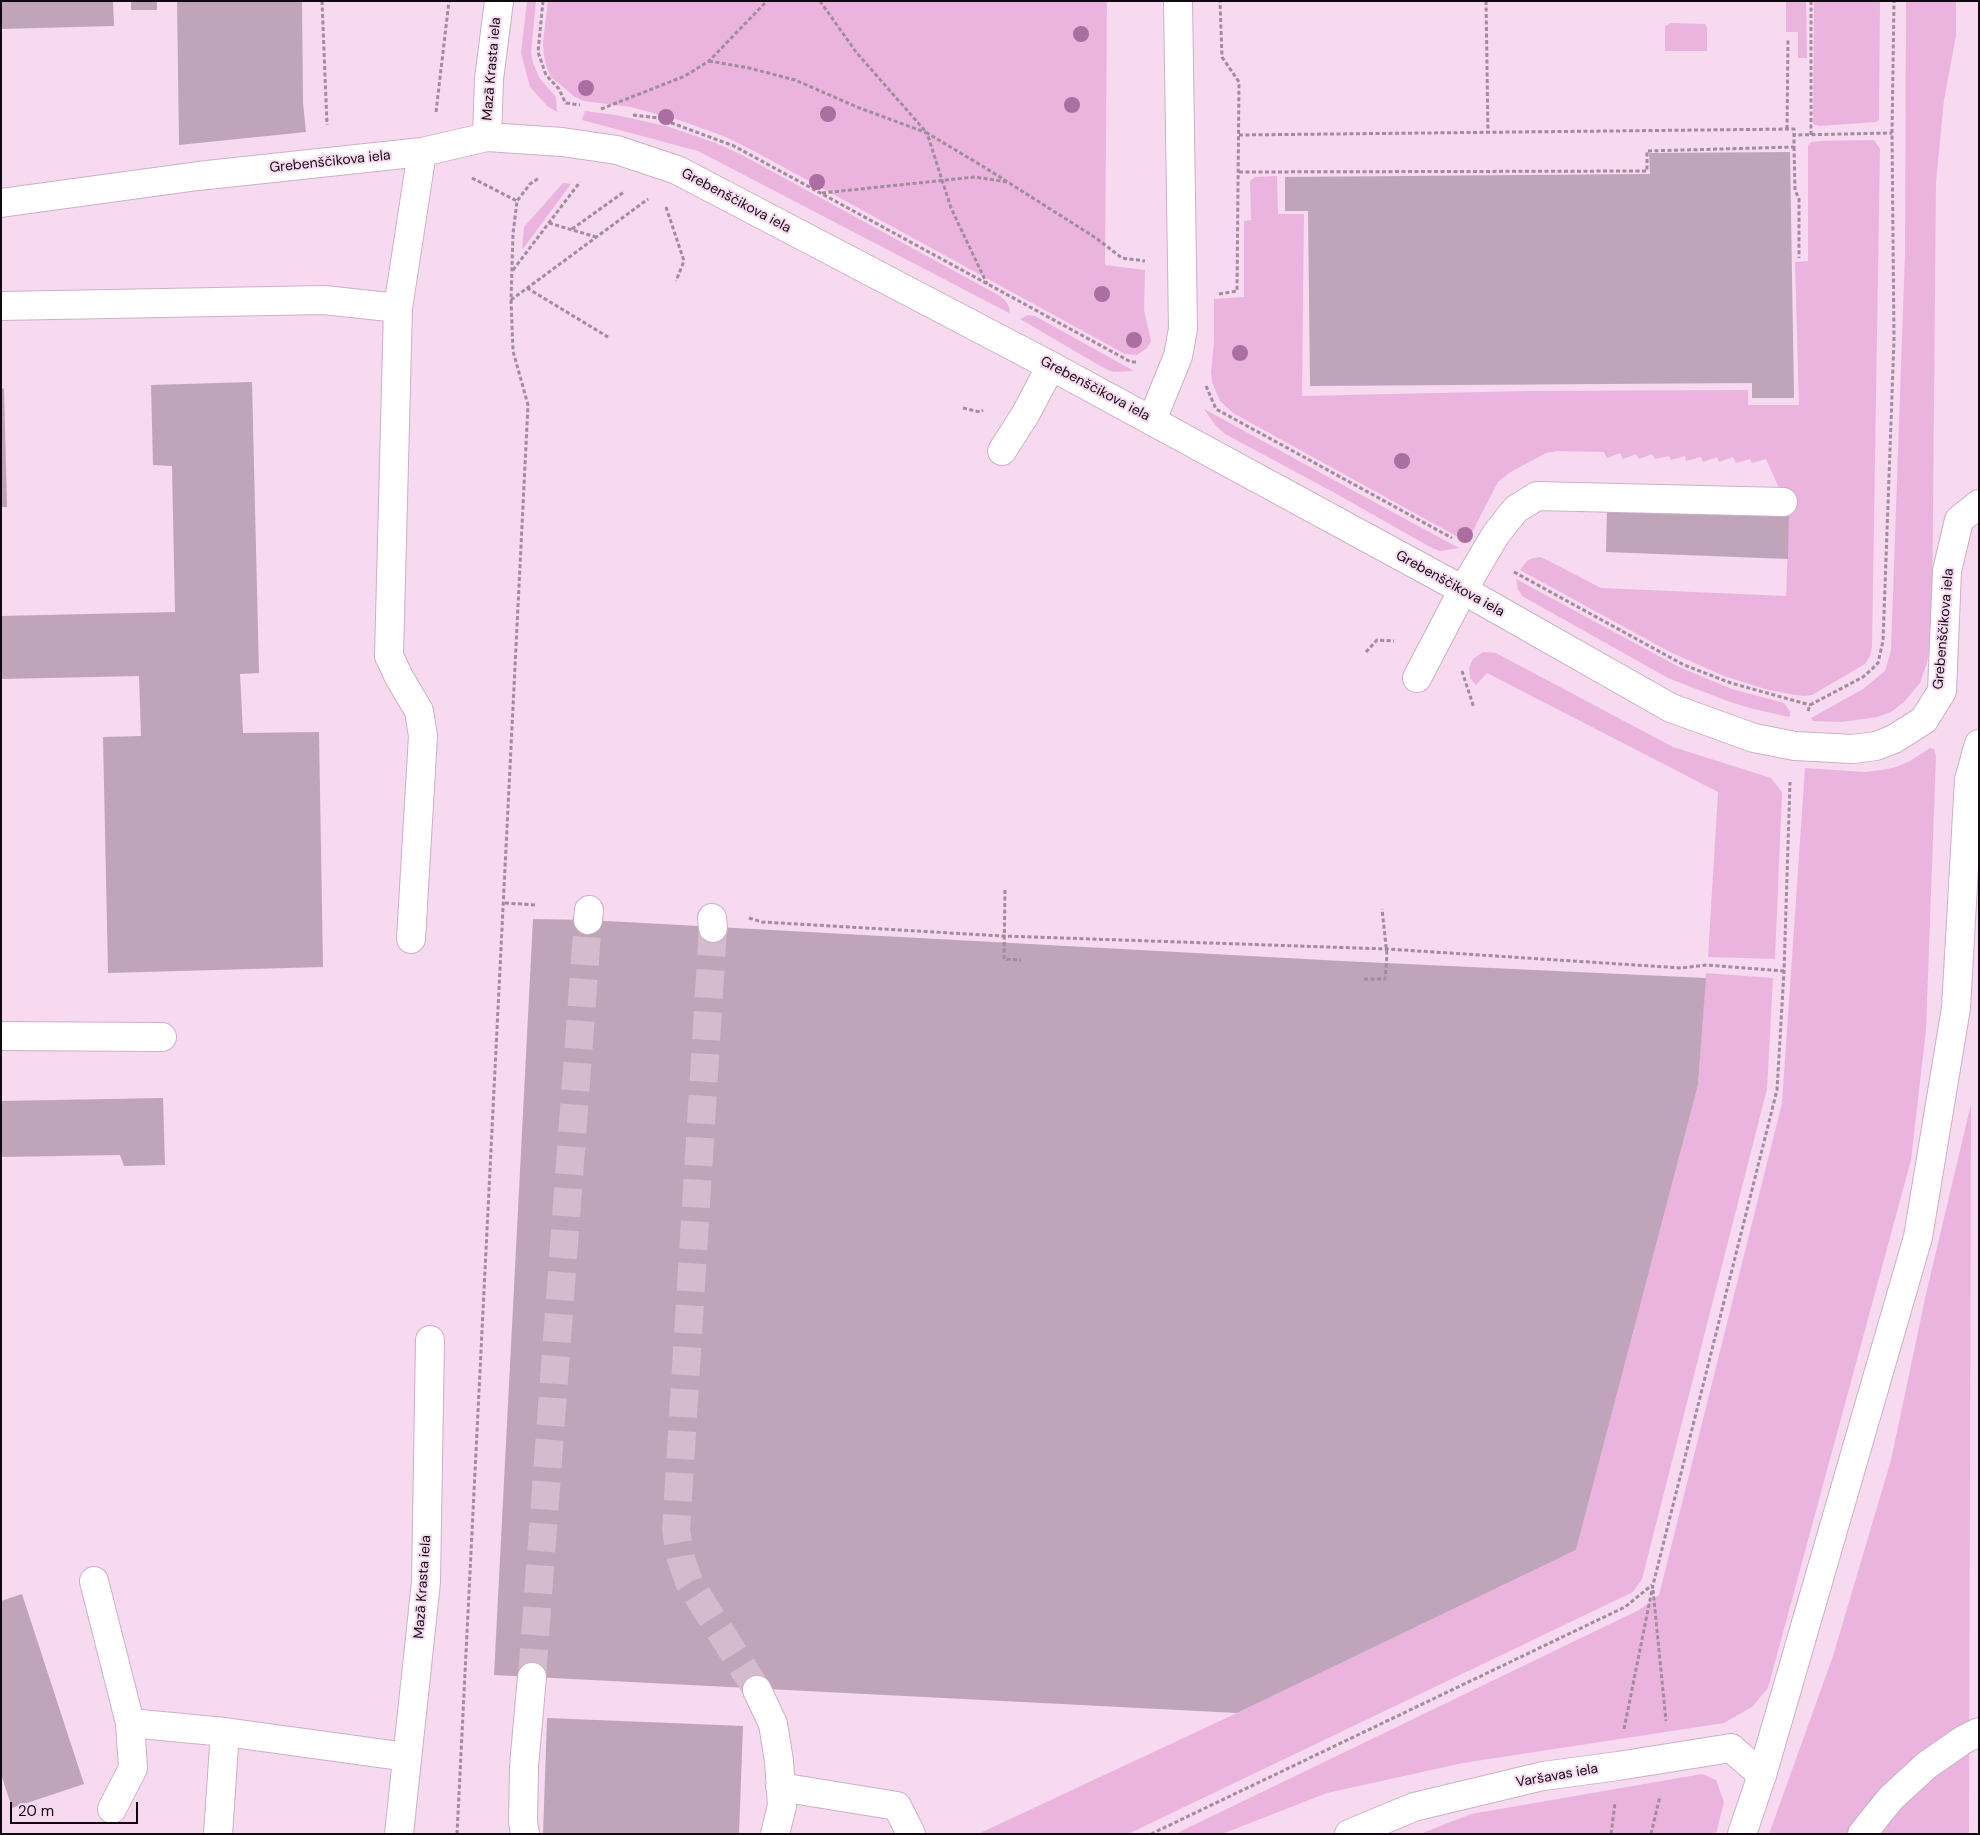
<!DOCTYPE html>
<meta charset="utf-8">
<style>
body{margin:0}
#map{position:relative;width:1980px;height:1835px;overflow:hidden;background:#f7daf0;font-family:"DM Sans",sans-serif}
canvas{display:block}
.frame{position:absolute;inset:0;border:2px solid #120910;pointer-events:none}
.scale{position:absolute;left:10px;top:1802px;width:128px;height:22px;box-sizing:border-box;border:2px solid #120910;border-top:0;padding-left:6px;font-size:15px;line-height:18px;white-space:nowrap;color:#120910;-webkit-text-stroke:4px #f7daf0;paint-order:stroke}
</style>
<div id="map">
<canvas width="1980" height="1835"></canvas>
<div class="frame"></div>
<div class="scale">20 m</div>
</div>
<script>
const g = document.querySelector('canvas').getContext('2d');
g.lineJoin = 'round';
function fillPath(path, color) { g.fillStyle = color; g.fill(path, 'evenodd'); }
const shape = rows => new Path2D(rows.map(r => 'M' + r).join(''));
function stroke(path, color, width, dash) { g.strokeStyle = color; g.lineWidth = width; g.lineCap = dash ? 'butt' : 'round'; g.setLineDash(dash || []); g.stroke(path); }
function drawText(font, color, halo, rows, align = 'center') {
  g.font = font + ' "DM Sans",sans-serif'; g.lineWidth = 4; g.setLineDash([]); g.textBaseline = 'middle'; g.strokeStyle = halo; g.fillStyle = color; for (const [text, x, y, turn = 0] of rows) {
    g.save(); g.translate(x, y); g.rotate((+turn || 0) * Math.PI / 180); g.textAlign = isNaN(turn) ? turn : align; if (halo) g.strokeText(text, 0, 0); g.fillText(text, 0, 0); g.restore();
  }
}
fillPath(shape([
 [527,1,536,1,531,53,533,63,540,79,556,97,557,112,547,106,530,87,521,53],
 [548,1,1107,1,1105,265,1145,270,1144,310,1151,341,1147,348,1137,355,1125,354,754,151,726,137,679,120,631,107,583,101,575,97,551,77,547,68,544,56,543,42],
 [1786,1,1806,1,1807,58,1798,58,1798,32,1786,32],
 [1814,1,1880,1,1879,120,1876,122,1819,126,1813,124],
 [1906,1,1956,1,1956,36,1944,100,1936,182,1932,625,1930,646,1927,663,1920,683,1904,702,1891,712,1877,717,1842,722,1813,721,1811,718,1863,689,1885,671,1891,650,1905,253],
 [1671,23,1705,24,1707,28,1707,51,1665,51,1665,26],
 [585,111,616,115,666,126,716,143,744,156,1000,296,1006,301,1010,309,1009,313,698,151,582,120],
 [1874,140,1880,149,1872,647,1870,656,1865,664,1812,695,1804,696,1795,695,1765,689,1724,676,1670,652,1520,570,1527,561,1533,558,1541,557,1601,588,1786,596,1790,489,1779,488,1766,459,1752,463,1750,459,1736,463,1733,457,1719,462,1717,457,1703,462,1701,457,1686,461,1685,456,1671,460,1669,456,1655,459,1652,454,1639,459,1636,454,1623,459,1620,453,1607,458,1604,452,1557,451,1546,453,1509,473,1498,482,1467,542,1233,413,1220,401,1212,382,1211,372,1214,342,1214,299,1244,297,1244,221,1251,220,1250,181,1255,177,1277,176,1278,214,1304,214,1302,396,1526,391,1748,390,1748,405,1799,405,1795,262,1808,261,1808,145,1812,142,1820,141],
 [563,183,571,184,522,250,524,227],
 [1028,315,1035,316,1134,371,1113,372,1102,367,1020,319],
 [1204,409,1398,515,1459,548,1440,551,1432,548,1333,492,1225,434,1216,426],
 [1516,579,1679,667,1732,689,1784,703,1790,711,1790,715,1789,717,1754,709,1730,702,1668,678,1522,596,1518,589],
 [1483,652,1496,653,1673,747,1771,778,1782,792,1775,959,1708,957,1718,792,1487,673,1476,685,1470,678,1469,668,1473,659],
 [1930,748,1934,749,1936,757,1926,1030,1911,1160,1768,1688,1752,1707,1724,1723,1463,1763,1327,1793,1222,1834,1175,1834,1639,1610,1659,1595,1782,1103,1805,768,1865,772,1882,770,1896,767,1910,761],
 [1706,973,1773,978,1767,1089,1642,1579,1633,1592,1128,1834,978,1834,1237,1713,1576,1550,1698,1085],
 [1971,1104,1969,1834,1769,1834,1833,1656,1891,1460,1926,1294],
 [1702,1774,1716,1780,1724,1802,1716,1834,1420,1834,1471,1814]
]), '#eab4df');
fillPath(shape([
 [1,1,113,1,114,26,1,29],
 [131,1,157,1,157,10,131,10],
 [177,1,302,1,303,103,306,132,179,145],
 [1790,152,1794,398,1752,398,1752,383,1310,386,1308,211,1285,211,1285,177,1650,174,1649,153],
 [252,382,259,673,240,674,243,733,319,732,323,967,108,973,103,737,141,736,139,676,1,679,1,616,175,612,172,466,153,465,151,385],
 [4,388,7,507,1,507,1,389],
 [1607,508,1789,515,1788,559,1606,552],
 [533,919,588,920,1342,961,1706,978,1698,1085,1576,1550,1237,1713,494,1675],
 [163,1098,165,1165,124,1166,120,1155,1,1157,1,1101],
 [22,1594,84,1784,12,1808,1,1774,1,1601],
 [547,1718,743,1726,739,1834,543,1834]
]), '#c0a4b9');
stroke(shape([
 [713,928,676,1530,681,1559,689,1582,757,1690],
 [532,1677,588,920]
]), '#d5bbce', 28, [28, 14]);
const minor = shape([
 [487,137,489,79,499,1],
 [1,203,198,176,422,152,487,137,562,142,617,150,677,170,1051,366,1463,590,1671,708,1754,738,1795,746,1853,749,1876,746,1894,739,1924,720,1942,691,1947,571,1959,520,1979,504],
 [1,306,324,300,398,308],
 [1152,420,1178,356,1183,329,1178,1],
 [1002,451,1025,415,1051,366],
 [1417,678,1463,590,1496,534,1516,509,1537,496,1783,502],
 [712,918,713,928],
 [588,920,589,910],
 [411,939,423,736,419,711,399,677,389,656,398,308,422,152],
 [1,1036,162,1037],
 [94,1581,130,1723,133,1768,112,1809],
 [757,1690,773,1724,779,1761,782,1806,775,1834],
 [130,1723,225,1732,407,1757],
 [780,1787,897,1806,911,1834],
 [218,1834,225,1732],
 [399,1834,426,1582,430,1340],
 [525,1834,523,1822,524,1766,532,1677],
 [1349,1834,1414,1807,1543,1776,1618,1766,1731,1748,1762,1775]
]);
const highway = shape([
 [1742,1834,1762,1775,1918,1237,1956,1008,1969,780,1979,744],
 [1862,1834,1891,1798,1927,1765,1963,1740,1979,1732]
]);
stroke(minor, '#ccb0c6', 30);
stroke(highway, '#ccb0c6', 30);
stroke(shape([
 [322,1,327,125],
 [543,1,538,52,546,75,559,89,566,104],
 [820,1,856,52,927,133,984,167,1096,238,1122,258,1145,261],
 [1486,1,1488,133],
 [709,61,749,68,795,80,857,107,927,133,951,208,987,284],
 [566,103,580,105],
 [601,109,685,76,709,61,767,1],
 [436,112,449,1],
 [633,115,658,118,734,146,1131,362,1136,362],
 [1787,129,1788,40],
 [1239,135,1794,129,1794,135],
 [1811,135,1811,1],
 [1794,147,1795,190,1799,199,1799,258],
 [1239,172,1647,171,1647,151,1794,147,1794,135,1892,133],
 [472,178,517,201],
 [822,193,975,177,1007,182],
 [666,207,684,261,676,281],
 [549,223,596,237],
 [572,229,624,192],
 [513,270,580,182],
 [527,288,608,337],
 [1219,294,1237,291,1239,82,1222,57,1220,1],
 [511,300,648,199],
 [1206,386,1216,409,1452,538],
 [963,408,980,412,983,410],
 [1514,572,1684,665,1731,683,1810,705],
 [1366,652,1377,640,1394,641],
 [1462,671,1474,708],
 [1808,711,1810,705,1863,677,1872,669,1878,663,1883,641,1894,340,1892,133,1894,1],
 [1005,890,1004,959,1021,960],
 [505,903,536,905],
 [749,918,762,922,1003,936,1387,949,1682,968,1707,965,1784,971],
 [1364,979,1385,979,1387,955,1382,909],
 [1653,1590,1666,1721],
 [1624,1729,1653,1585,1777,1090,1784,971,1790,782],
 [457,1834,528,405,513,351,511,300,513,234,517,201,530,184,539,178],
 [1151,1834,1625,1607,1652,1585],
 [1611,1834,1615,1803],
 [1651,1834,1660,1796]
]), '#a18c9c', 3, [4, 2.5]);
stroke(minor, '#fff', 28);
stroke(highway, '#fff', 28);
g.fillStyle = '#ab6ea1';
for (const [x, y] of [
 [1081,34],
 [586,88],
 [1072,105],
 [828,114],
 [666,117],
 [817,182],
 [1102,294],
 [1134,340],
 [1240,353],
 [1402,461],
 [1465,535]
]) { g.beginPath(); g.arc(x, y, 8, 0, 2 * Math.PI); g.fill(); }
drawText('14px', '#120910', '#f7daf0', [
 ["Mazā Krasta iela",492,69,-85],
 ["Grebenščikova iela",330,162,-6],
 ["Grebenščikova iela",736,201,28],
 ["Grebenščikova iela",1095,389,28],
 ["Grebenščikova iela",1450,584,29],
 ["Grebenščikova iela",1944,629,-85],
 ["Mazā Krasta iela",423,1587,-86],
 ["Varšavas iela",1557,1776,-10]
]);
</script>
